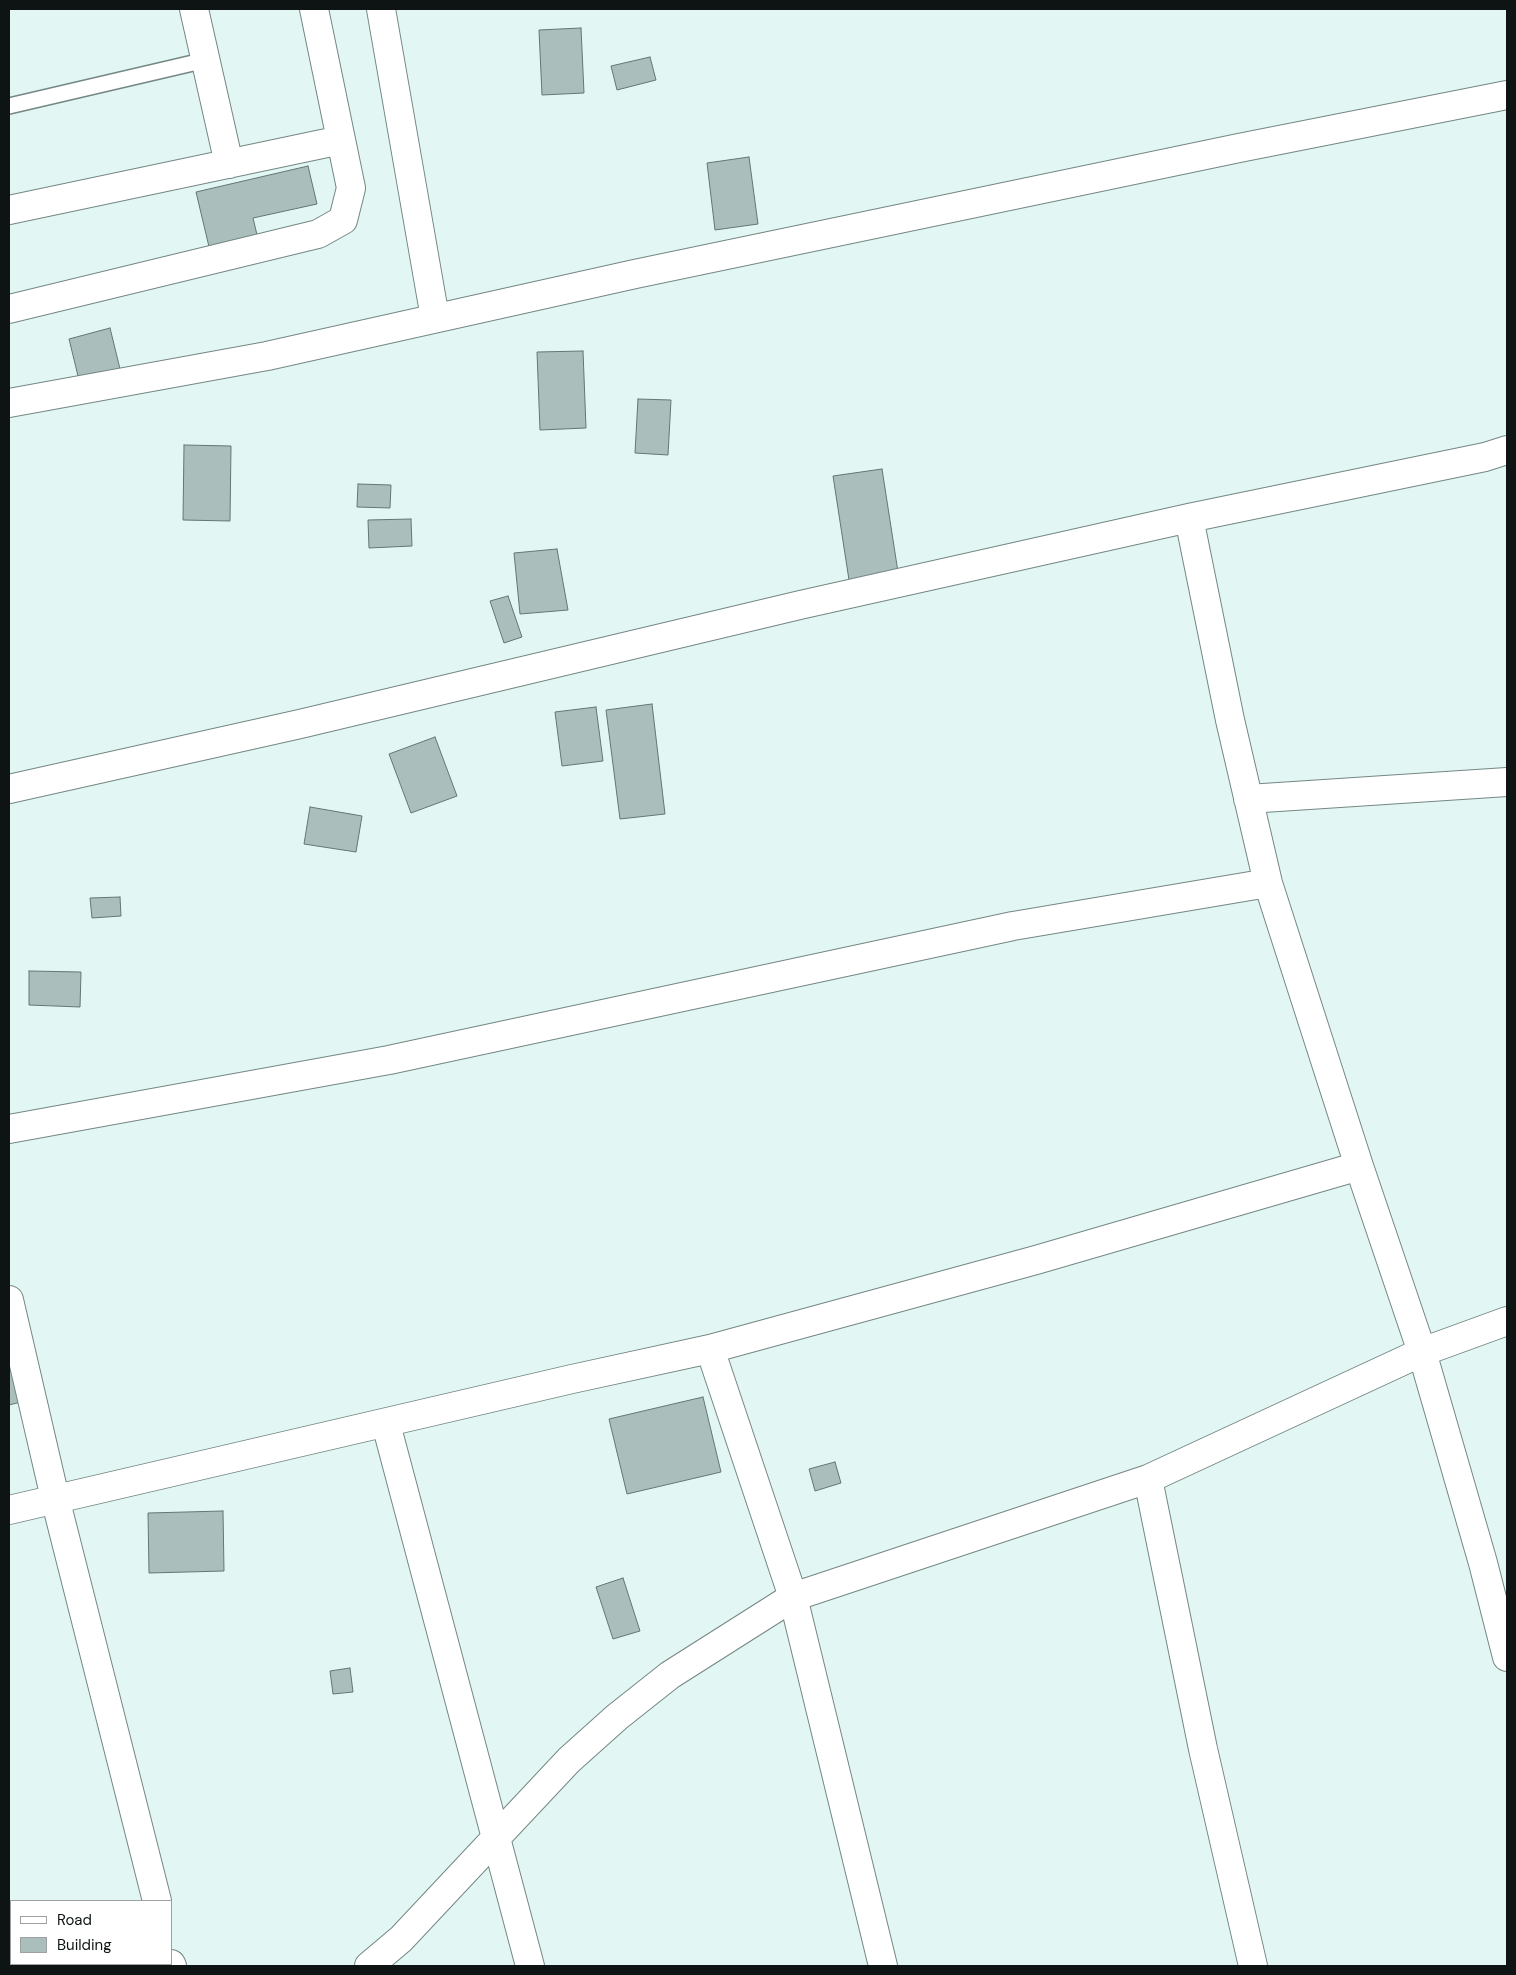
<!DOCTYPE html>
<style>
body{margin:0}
#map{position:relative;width:1516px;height:1975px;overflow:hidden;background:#e2f7f3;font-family:"DM Sans",sans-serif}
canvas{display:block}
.frame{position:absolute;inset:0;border:10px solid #0d1413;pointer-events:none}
.legend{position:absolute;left:10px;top:1900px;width:162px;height:65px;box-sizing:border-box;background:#fff;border:1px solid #9ea1a1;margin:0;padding:6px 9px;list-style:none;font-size:15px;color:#0d1413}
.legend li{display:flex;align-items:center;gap:10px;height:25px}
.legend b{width:25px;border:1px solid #9ea1a1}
</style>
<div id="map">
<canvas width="1516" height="1975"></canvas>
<div class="frame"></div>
<ul class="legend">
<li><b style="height:6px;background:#fff"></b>Road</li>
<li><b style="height:14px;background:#aabebb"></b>Building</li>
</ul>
</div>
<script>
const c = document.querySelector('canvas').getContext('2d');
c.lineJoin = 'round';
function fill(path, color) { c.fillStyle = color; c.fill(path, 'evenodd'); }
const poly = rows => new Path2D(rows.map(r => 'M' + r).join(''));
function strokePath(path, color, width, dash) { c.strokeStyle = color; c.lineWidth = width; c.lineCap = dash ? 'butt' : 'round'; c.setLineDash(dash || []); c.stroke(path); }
const building = poly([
 [581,28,584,93,542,95,539,30,581,28],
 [650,57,656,80,617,90,611,66,650,57],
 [749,157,758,224,715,230,707,163,749,157],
 [308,166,317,204,253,218,258,239,210,251,196,192,308,166],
 [110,328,120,369,79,380,69,339,110,328],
 [583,351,586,428,540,430,537,352,583,351],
 [638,399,671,400,668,455,635,453,638,399],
 [184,445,231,446,230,521,183,520,184,445],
 [882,469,898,572,849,580,833,476,882,469],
 [358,484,391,485,390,508,357,507,358,484],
 [411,519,412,546,369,548,368,520,411,519],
 [557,549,568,610,520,614,514,553,557,549],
 [508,596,522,637,504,643,490,601,508,596],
 [652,704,665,814,620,819,606,710,652,704],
 [596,707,603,761,562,766,555,712,596,707],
 [435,737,457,796,411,813,389,754,435,737],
 [310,807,362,816,356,852,304,844,310,807],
 [120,897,121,916,92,918,90,898,120,897],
 [29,971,81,972,80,1007,29,1005,29,971],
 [9,1343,25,1401,9,1405,9,1343],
 [703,1397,721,1472,627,1494,609,1419,703,1397],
 [835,1462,841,1483,815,1491,809,1469,835,1462],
 [223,1511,224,1571,149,1573,148,1513,223,1511],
 [623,1578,640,1631,613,1639,596,1587,623,1578],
 [350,1668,353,1692,333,1694,330,1671,350,1668]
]);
fill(building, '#aabebb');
strokePath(building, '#647673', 1);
const service = poly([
 [9,106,206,60]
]);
const minor = poly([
 [194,9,229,164],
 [381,9,435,318],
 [9,210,341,140],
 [9,309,318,234,343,220,351,188,314,9],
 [9,403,267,356,635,274,1239,148,1507,95],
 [1189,518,1230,720,1268,883,1359,1166,1422,1352,1483,1563,1507,1657],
 [9,789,300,724,800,605,1189,518,1485,457,1507,450],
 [1248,799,1507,782],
 [9,1129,389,1060,1013,926,1268,883],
 [9,1300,55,1498,157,1901],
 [710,1349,793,1597,883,1966],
 [386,1424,530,1966],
 [1148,1479,1203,1749,1253,1966],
 [9,1510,572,1379,710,1349,1036,1260,1359,1166],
 [171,1964,172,1966],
 [369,1966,401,1939,569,1760,617,1717,670,1675,793,1597,1148,1479,1422,1352,1507,1321]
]);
strokePath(service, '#748784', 18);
strokePath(minor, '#748784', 30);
strokePath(service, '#fff', 15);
strokePath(minor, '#fff', 28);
</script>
